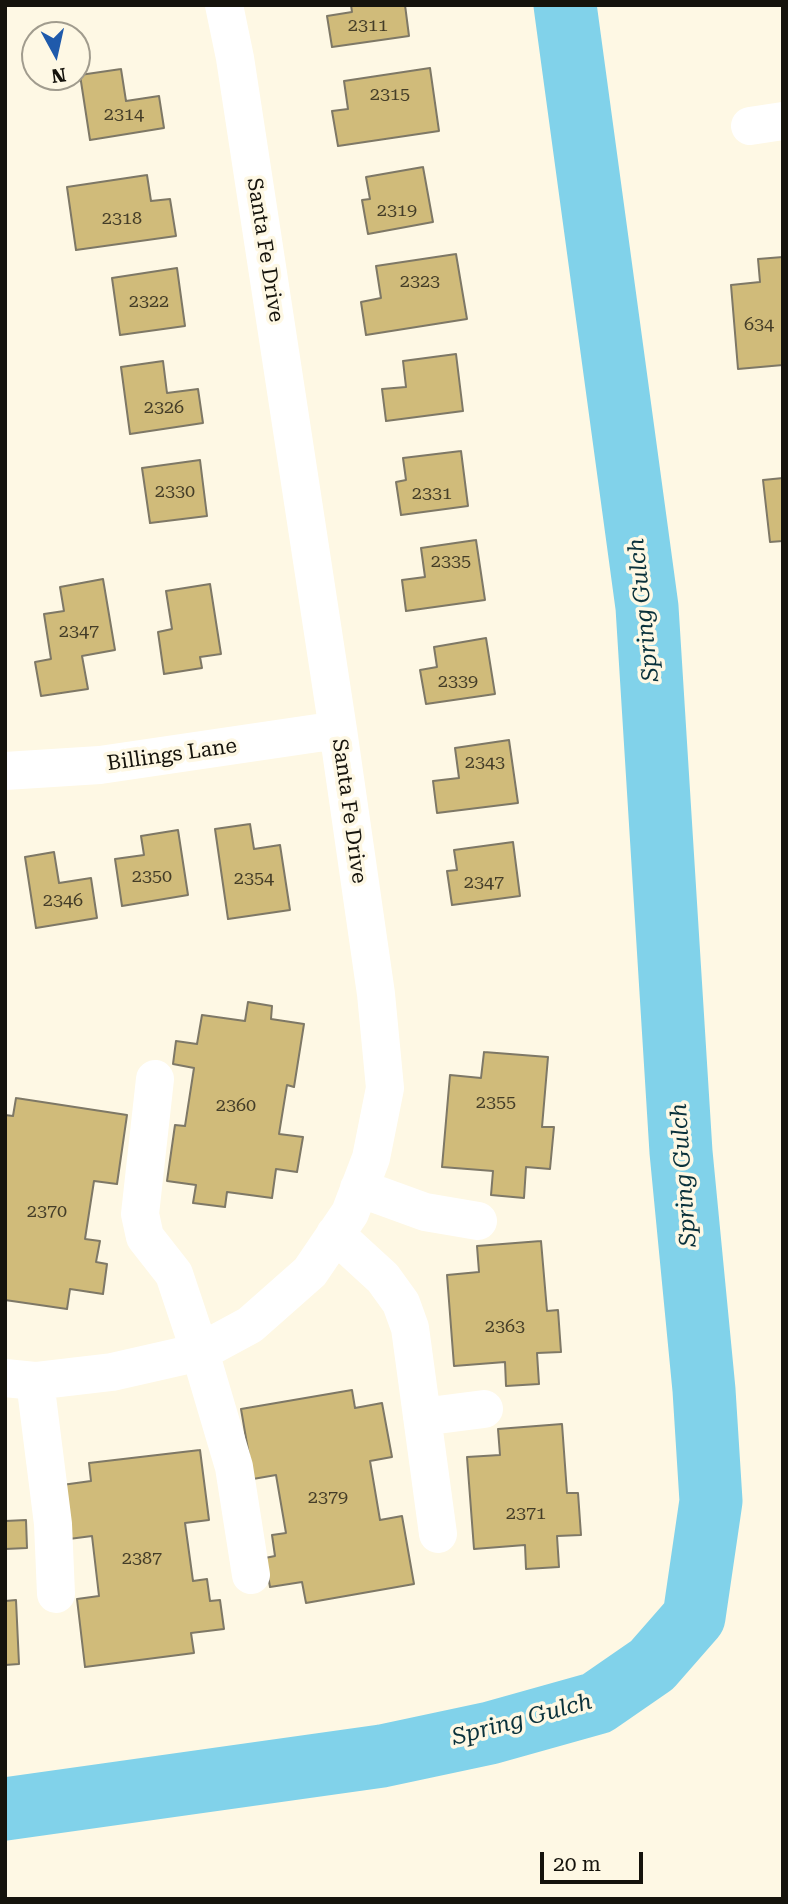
<!DOCTYPE html>
<style>
body{margin:0}
#map{position:relative;width:788px;height:1904px;overflow:hidden;background:#fef8e4;font-family:"Roboto Serif",serif}
canvas{display:block}
.frame{position:absolute;inset:0;border:7px solid #15130c;pointer-events:none}
.north{position:absolute;left:21px;top:21px;width:70px;height:70px;box-sizing:border-box;background:#fef8e4;border:2px solid #a19c8e;border-radius:50%;rotate:172deg;font-size:19px;font-weight:700;line-height:28px;text-align:center;color:#15130c}
.north::after{content:'';display:block;margin:auto;width:24px;height:32px;background:#1f5aab;clip-path:polygon(50% 0,100% 100%,50% 72%,0 100%)}
.scale{position:absolute;left:540px;top:1852px;width:103px;height:32px;box-sizing:border-box;border:4px solid #15130c;border-top:0;padding-left:9px;font-size:21px;line-height:24px;white-space:nowrap;color:#15130c;-webkit-text-stroke:5px #fef8e4;paint-order:stroke}
</style>
<div id="map">
<canvas width="788" height="1904"></canvas>
<div class="frame"></div>
<div class="north">N</div>
<div class="scale">20 m</div>
</div>
<script>
const c = document.querySelector('canvas').getContext('2d');
c.lineJoin = 'round';
const poly = rows => new Path2D(rows.map(r => 'M' + r).join(''));
function strokePath(path, color, width, dash) { c.strokeStyle = color; c.lineWidth = width; c.lineCap = dash ? 'butt' : 'round'; c.setLineDash(dash || []); c.stroke(path); }
function fill(path, color) { c.fillStyle = color; c.fill(path, 'evenodd'); }
function drawText(font, color, halo, rows, align = 'center') {
  c.font = font + ' "Roboto Serif",serif'; c.lineWidth = 7; c.setLineDash([]); c.textBaseline = 'middle'; c.strokeStyle = halo; c.fillStyle = color; for (const [text, x, y, turn = 0] of rows) {
    c.save(); c.translate(x, y); c.rotate((+turn || 0) * Math.PI / 180); c.textAlign = isNaN(turn) ? turn : align; if (halo) c.strokeText(text, 0, 0); c.fillText(text, 0, 0); c.restore();
  }
}
strokePath(poly([
 [5,1809,382,1756,490,1733,597,1703,652,1665,694,1617,711,1501,704,1390,681,1152,647,607,565,5]
]), '#81d2ea', 63);
const building = poly([
 [351,5,405,5,409,36,332,47,327,16,352,12,351,5],
 [430,68,439,131,338,146,332,111,348,109,344,81,430,68],
 [121,69,126,101,159,96,164,128,90,140,80,75,121,69],
 [423,167,433,222,368,234,362,200,370,199,366,177,423,167],
 [147,175,151,201,170,199,176,236,76,250,67,187,147,175],
 [456,254,467,319,366,335,361,302,381,298,376,266,456,254],
 [783,257,783,365,738,369,731,285,760,282,758,259,783,257],
 [177,268,185,326,120,335,112,278,177,268],
 [456,354,463,411,386,421,382,389,406,387,403,361,456,354],
 [163,361,167,393,198,389,203,423,130,434,121,367,163,361],
 [461,451,468,506,401,515,396,482,406,480,403,458,461,451],
 [200,460,207,516,150,523,142,468,200,460],
 [783,478,783,541,770,542,763,480,783,478],
 [476,540,485,600,406,611,402,580,425,577,421,548,476,540],
 [103,579,115,650,82,656,88,689,41,696,35,662,51,659,44,614,64,611,60,587,103,579],
 [210,584,221,654,200,657,202,668,164,674,158,632,172,629,166,591,210,584],
 [486,638,495,694,426,704,420,670,437,667,434,647,486,638],
 [509,740,518,803,437,813,433,781,459,778,455,748,509,740],
 [250,824,254,849,280,845,290,910,228,919,215,829,250,824],
 [178,830,188,895,122,906,115,859,144,855,141,836,178,830],
 [513,842,520,896,452,905,447,871,457,870,454,850,513,842],
 [54,852,59,883,91,878,97,918,36,928,25,857,54,852],
 [248,1002,272,1006,271,1019,304,1024,294,1087,287,1085,279,1134,303,1137,297,1172,276,1169,272,1198,227,1192,225,1207,193,1203,196,1185,167,1181,175,1125,185,1126,194,1068,173,1064,176,1041,197,1044,202,1015,245,1021,248,1002],
 [484,1052,548,1057,542,1127,554,1127,550,1169,526,1167,524,1198,491,1195,493,1171,442,1167,450,1075,481,1078,484,1052],
 [16,1098,127,1115,117,1184,94,1181,85,1239,100,1241,96,1262,107,1264,103,1294,70,1289,67,1309,5,1300,5,1115,13,1116,16,1098],
 [541,1241,547,1311,558,1310,561,1352,537,1353,539,1384,506,1386,505,1362,454,1366,447,1275,479,1272,477,1246,541,1241],
 [352,1390,355,1408,382,1403,392,1457,370,1461,380,1520,402,1516,414,1584,306,1603,302,1582,270,1587,265,1558,275,1556,272,1535,286,1533,276,1475,253,1479,241,1409,352,1390],
 [562,1424,567,1493,578,1493,581,1535,557,1536,559,1567,526,1569,525,1545,474,1549,467,1457,500,1455,498,1429,562,1424],
 [200,1450,209,1520,185,1523,193,1581,207,1579,210,1601,220,1600,224,1629,191,1633,194,1653,85,1667,77,1599,99,1596,92,1536,69,1539,62,1485,91,1481,89,1463,200,1450],
 [26,1520,27,1548,5,1549,5,1521,26,1520],
 [16,1600,19,1664,5,1665,5,1601,16,1600]
]);
fill(building, '#d0bb7a');
strokePath(building, '#7e7866', 2);
strokePath(poly([
 [750,126,783,121],
 [5,771,100,765,338,730],
 [155,1079,140,1214,145,1237,174,1274,200,1352,234,1467,251,1575],
 [359,1188,425,1212,478,1221],
 [335,1234,383,1278,401,1303,410,1328,438,1534],
 [5,1378,35,1381,112,1372,200,1352,250,1325,310,1272,350,1213,371,1158,385,1088,376,994,338,730,235,58,224,5],
 [35,1381,53,1524,56,1594],
 [422,1417,484,1409]
]), '#fff', 38);
drawText('18px', '#443d28', null, [
 ["2311",368,26],
 ["2315",390,95],
 ["2314",124,115],
 ["2319",397,211],
 ["2318",122,219],
 ["2323",420,282],
 ["2322",149,302],
 ["634",759,325],
 ["2326",164,408],
 ["2330",175,492],
 ["2331",432,494],
 ["2335",451,562],
 ["2347",79,632],
 ["2339",458,682],
 ["2343",485,763],
 ["2350",152,877],
 ["2354",254,879],
 ["2347",484,883],
 ["2346",63,901],
 ["2355",496,1103],
 ["2360",236,1106],
 ["2370",47,1212],
 ["2363",505,1327],
 ["2379",328,1498],
 ["2371",526,1514],
 ["2387",142,1559]
]);
drawText('21px', '#15130c', '#fef8e4', [
 ["Santa Fe Drive",265,250,81],
 ["Billings Lane",172,755,-8],
 ["Santa Fe Drive",349,811,82]
]);
drawText('italic 23px', '#09313b', '#fef8e4', [
 ["Spring Gulch",644,610,-96],
 ["Spring Gulch",684,1175,-94],
 ["Spring Gulch",522,1720,-15]
]);
</script>
